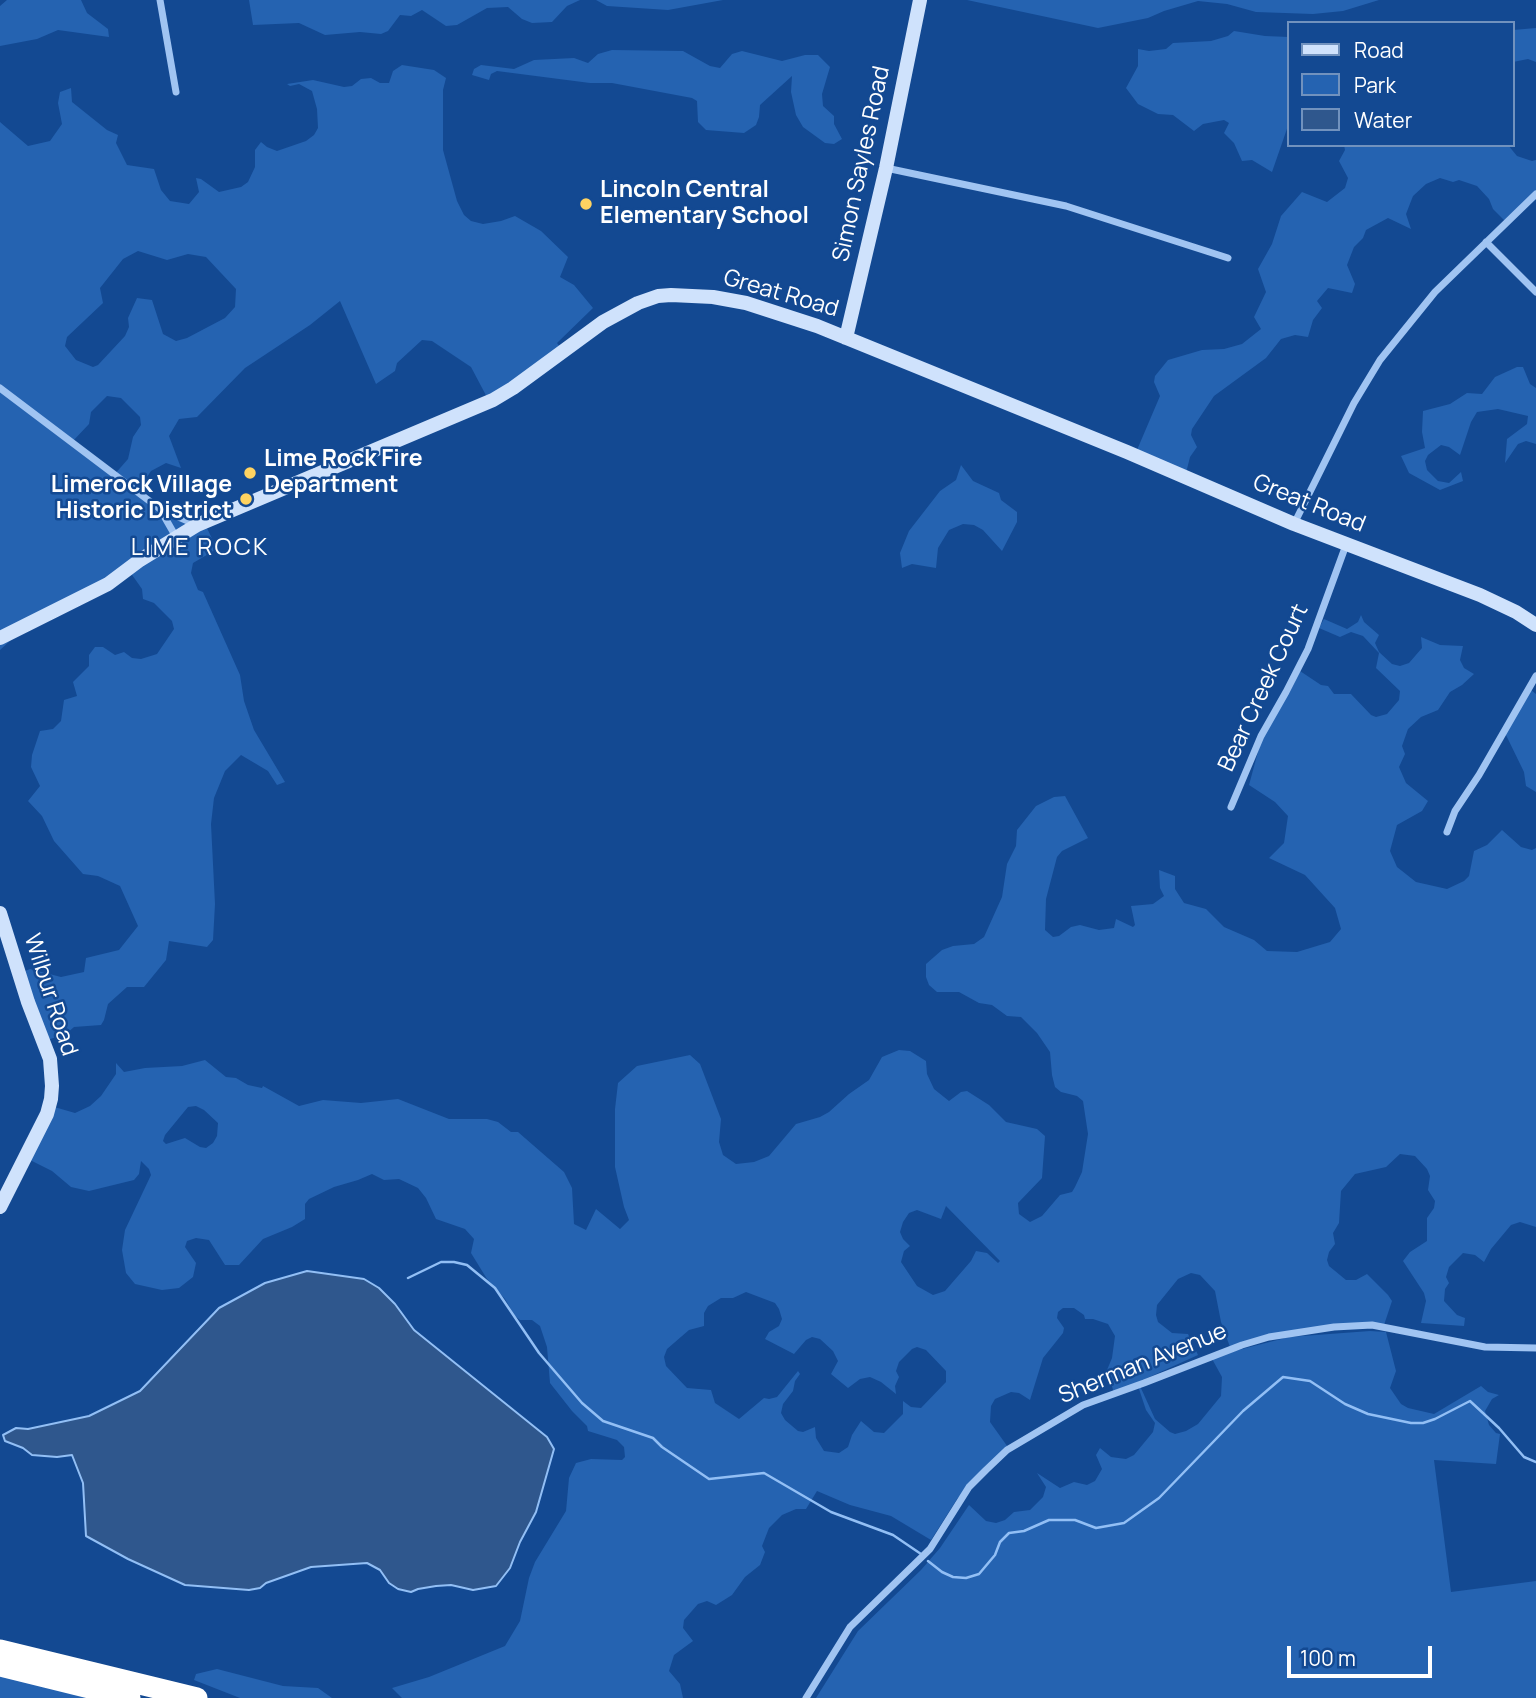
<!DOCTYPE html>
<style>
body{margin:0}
#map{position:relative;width:1536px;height:1698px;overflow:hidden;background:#134992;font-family:Manrope,sans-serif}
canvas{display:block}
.legend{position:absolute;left:1287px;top:21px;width:228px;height:126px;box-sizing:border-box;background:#134992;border:2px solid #7192be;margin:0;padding:9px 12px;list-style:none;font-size:21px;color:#fff}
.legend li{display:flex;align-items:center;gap:14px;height:35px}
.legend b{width:35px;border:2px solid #7192be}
.scale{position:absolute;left:1287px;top:1646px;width:145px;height:32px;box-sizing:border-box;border:4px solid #fff;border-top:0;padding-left:9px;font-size:21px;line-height:24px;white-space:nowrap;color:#fff;-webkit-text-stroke:5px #134992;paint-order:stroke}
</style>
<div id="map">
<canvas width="1536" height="1698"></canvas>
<ul class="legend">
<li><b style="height:9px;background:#cfe2fc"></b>Road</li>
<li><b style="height:19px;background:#2563b1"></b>Park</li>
<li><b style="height:19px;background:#2f578d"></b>Water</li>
</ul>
<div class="scale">100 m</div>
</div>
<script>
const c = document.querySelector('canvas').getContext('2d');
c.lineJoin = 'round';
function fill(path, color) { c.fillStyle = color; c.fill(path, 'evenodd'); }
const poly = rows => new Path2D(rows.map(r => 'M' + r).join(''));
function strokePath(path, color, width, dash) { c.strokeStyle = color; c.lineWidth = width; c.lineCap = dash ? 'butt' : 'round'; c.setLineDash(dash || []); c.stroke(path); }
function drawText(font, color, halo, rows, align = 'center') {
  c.font = font + ' Manrope,sans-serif'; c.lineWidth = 5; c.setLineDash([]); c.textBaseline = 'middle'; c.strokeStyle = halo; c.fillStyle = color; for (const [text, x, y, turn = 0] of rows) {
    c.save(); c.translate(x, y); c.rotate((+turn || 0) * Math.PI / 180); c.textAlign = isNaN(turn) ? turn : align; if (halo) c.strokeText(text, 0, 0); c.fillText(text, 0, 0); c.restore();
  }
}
fill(poly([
 [7,0,81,0,87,13,108,29,109,37,58,30,37,39,0,46,0,6],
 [249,0,580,0,567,6,552,22,532,23,522,19,508,7,487,8,457,25,446,26,422,10,411,16,400,15,388,31,381,34,360,32,325,35,299,23,253,25],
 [596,0,723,0,668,10,607,6],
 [967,0,1379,0,1343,11,1313,14,1256,12,1227,4,1198,1,1164,11,1148,18,1098,28],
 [1536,28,1536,62,1528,59,1513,62,1513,30],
 [1234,31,1265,36,1289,37,1289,123,1272,172,1252,160,1242,161,1234,143,1224,133,1229,123,1224,120,1203,124,1194,131,1173,115,1158,114,1138,104,1126,88,1138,66,1138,49,1149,51,1166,49,1173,43,1211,41,1228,36],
 [612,50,683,51,710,66,720,68,732,54,742,51,782,61,805,55,818,55,830,67,822,94,823,106,834,116,834,124,842,139,834,144,825,143,803,127,796,115,791,92,792,76,760,105,759,117,756,125,744,133,706,130,698,122,697,101,692,98,612,83,590,83,497,71,491,74,489,80,472,75,474,69,481,65,514,69,534,60,574,58,588,63,598,54],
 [402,65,434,70,446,78,443,90,443,150,457,201,464,215,471,221,483,224,501,221,515,216,541,231,568,257,560,277,574,285,593,308,557,343,564,352,489,401,471,367,432,341,422,340,397,363,395,371,376,384,340,301,310,325,245,368,197,417,179,419,169,436,181,468,166,463,151,471,137,492,149,504,206,526,217,549,193,563,191,573,198,590,203,592,240,675,244,701,254,730,285,782,277,785,268,771,241,755,225,771,214,798,211,824,215,904,213,940,207,947,169,941,166,960,144,987,127,987,108,1004,104,1020,101,1025,74,1027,66,1034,47,1040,20,973,30,969,61,977,84,972,86,958,119,950,138,926,120,886,98,876,83,874,54,841,42,816,28,801,40,786,31,767,32,755,40,731,53,729,61,721,64,700,77,696,73,682,89,666,89,655,95,647,103,647,115,655,124,652,132,658,141,659,157,654,174,629,172,621,154,603,143,599,142,589,130,572,11,640,0,650,0,122,28,146,50,141,62,124,58,103,60,92,71,88,72,102,107,130,118,135,116,143,127,165,154,169,161,190,170,201,189,204,199,192,196,178,201,179,219,192,241,187,248,182,255,167,255,150,261,142,267,147,277,151,306,141,314,135,318,128,317,109,312,91,299,84,290,86,287,84,313,80,344,87,352,86,361,79,371,78,380,83,389,83,393,71],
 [138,251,167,260,188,254,206,257,236,289,235,307,225,318,187,338,176,341,163,334,152,300,137,298,128,318,129,327,125,336,98,365,93,367,76,360,65,346,67,337,103,303,100,288,123,259],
 [107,396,121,398,140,417,141,425,133,437,128,459,114,475,72,442,89,424,91,412],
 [1344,145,1508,145,1517,156,1532,161,1536,160,1536,199,1508,224,1493,209,1489,199,1477,186,1459,180,1453,182,1440,178,1426,184,1413,196,1406,214,1411,229,1388,218,1366,230,1363,238,1354,247,1347,265,1355,284,1352,293,1328,288,1317,301,1322,308,1313,320,1308,337,1295,335,1281,339,1266,358,1214,396,1192,429,1191,435,1197,447,1190,457,1185,477,1134,457,1160,396,1154,382,1155,376,1168,360,1202,350,1224,349,1242,344,1261,329,1254,317,1266,292,1258,269,1272,244,1281,216,1302,192,1327,202,1345,188,1348,178,1339,161,1345,150],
 [1517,367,1523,367,1530,384,1536,388,1536,444,1526,441,1518,444,1505,463,1507,439,1527,424,1528,416,1498,409,1477,412,1471,422,1460,455,1449,447,1441,445,1428,455,1425,461,1427,470,1438,481,1449,483,1461,472,1463,481,1440,490,1409,473,1401,456,1425,448,1422,432,1423,411,1450,404,1467,393,1482,394,1495,377],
 [961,465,973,481,999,493,1001,500,1017,512,1017,522,1002,551,983,530,974,525,963,524,949,530,938,548,936,568,912,564,902,568,900,553,909,531,940,491,956,480],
 [1361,615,1364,622,1379,635,1375,643,1379,652,1392,664,1400,666,1409,663,1422,648,1421,637,1440,645,1463,646,1460,660,1464,668,1474,674,1462,685,1450,692,1438,710,1421,717,1408,729,1402,746,1405,754,1399,767,1406,783,1428,801,1422,811,1397,825,1390,851,1397,867,1416,882,1447,889,1464,881,1469,876,1474,851,1487,845,1502,830,1521,847,1532,850,1536,848,1536,1227,1520,1222,1511,1225,1491,1249,1484,1262,1475,1255,1463,1253,1449,1267,1446,1277,1449,1283,1445,1289,1444,1301,1457,1315,1465,1318,1464,1326,1421,1323,1426,1301,1424,1293,1403,1261,1410,1252,1427,1241,1427,1218,1434,1208,1435,1201,1428,1190,1430,1176,1427,1169,1415,1156,1400,1154,1386,1167,1355,1174,1341,1191,1339,1223,1333,1233,1335,1244,1329,1252,1327,1260,1329,1266,1346,1280,1356,1280,1367,1274,1388,1295,1392,1301,1384,1325,1353,1324,1230,1347,1221,1322,1215,1291,1200,1275,1191,1273,1178,1279,1157,1305,1156,1315,1158,1322,1172,1333,1188,1334,1198,1355,1114,1393,1107,1370,1112,1358,1115,1336,1108,1324,1093,1319,1085,1319,1084,1315,1074,1308,1063,1308,1058,1312,1057,1318,1064,1328,1063,1333,1043,1358,1030,1400,1019,1393,1011,1392,995,1399,991,1406,990,1422,1010,1450,986,1468,957,1499,931,1540,891,1516,850,1505,817,1491,806,1509,796,1509,782,1515,769,1528,762,1546,765,1552,760,1565,745,1577,732,1595,716,1605,707,1601,698,1604,684,1620,683,1628,693,1641,674,1655,669,1671,680,1684,683,1698,402,1698,392,1688,429,1677,505,1646,520,1621,529,1578,535,1562,566,1511,569,1478,576,1463,591,1459,622,1460,625,1457,624,1447,617,1440,588,1431,587,1426,572,1411,550,1383,547,1347,540,1326,532,1320,520,1320,515,1316,505,1299,487,1279,471,1253,474,1239,465,1229,436,1219,426,1198,418,1188,399,1179,384,1180,372,1174,358,1180,334,1187,309,1199,305,1204,305,1219,292,1227,263,1239,239,1265,225,1265,209,1240,196,1238,187,1241,185,1247,196,1263,193,1277,179,1288,162,1290,135,1284,126,1273,122,1250,125,1230,151,1175,149,1169,141,1161,139,1174,134,1180,89,1191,71,1187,52,1171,28,1159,51,1106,75,1113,90,1106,101,1096,116,1074,116,1063,124,1072,145,1068,182,1066,205,1060,226,1077,236,1078,248,1085,262,1088,263,1086,299,1106,323,1100,361,1103,398,1099,449,1119,487,1119,498,1122,511,1132,518,1132,564,1172,572,1188,574,1224,586,1230,596,1209,620,1229,629,1220,624,1207,615,1167,615,1109,618,1083,637,1066,690,1055,700,1064,721,1119,719,1142,723,1155,736,1164,754,1162,769,1156,796,1124,820,1117,829,1112,849,1094,869,1080,882,1057,899,1050,910,1051,926,1061,927,1074,934,1089,949,1101,961,1092,967,1091,989,1105,1006,1122,1037,1129,1045,1136,1042,1178,1018,1203,1019,1214,1030,1222,1042,1216,1060,1195,1072,1192,1075,1187,1082,1172,1088,1134,1083,1101,1077,1096,1061,1092,1055,1087,1052,1075,1050,1052,1037,1033,1021,1017,1007,1016,992,1005,979,1003,959,992,937,992,929,985,926,977,926,964,942,950,953,946,974,944,984,937,1002,897,1007,864,1016,846,1017,830,1036,806,1054,797,1065,796,1088,838,1062,851,1057,857,1046,899,1045,930,1053,937,1059,936,1071,927,1080,925,1099,930,1114,928,1116,919,1133,927,1135,925,1131,906,1153,904,1164,896,1160,888,1159,870,1175,876,1175,889,1184,903,1206,909,1224,927,1254,940,1267,951,1297,952,1330,942,1341,929,1335,908,1305,875,1269,858,1284,843,1288,816,1275,802,1249,785,1262,737,1300,671,1321,685,1328,686,1334,694,1351,694,1371,715,1376,717,1387,714,1399,700,1400,691,1376,668,1379,653,1363,636,1351,632,1340,637,1319,628,1324,619,1347,629,1358,622],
 [196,1106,204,1110,218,1123,217,1136,213,1143,206,1148,200,1147,185,1138,166,1144,163,1141,165,1135,188,1107],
 [946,1206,1000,1261,998,1263,987,1253,976,1251,971,1261,945,1291,933,1295,917,1286,901,1262,904,1251,910,1246,903,1239,900,1232,903,1222,909,1213,917,1210,941,1219],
 [746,1292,775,1303,779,1309,782,1319,779,1326,769,1332,765,1339,794,1354,806,1340,812,1337,820,1339,833,1351,838,1361,831,1374,848,1388,860,1379,870,1377,881,1382,896,1394,895,1386,899,1377,896,1371,899,1362,912,1349,917,1347,926,1350,946,1371,946,1382,921,1408,911,1407,903,1401,903,1414,884,1433,874,1432,861,1421,852,1435,848,1447,839,1453,824,1451,816,1438,815,1427,803,1432,798,1431,785,1420,781,1413,783,1404,793,1391,795,1381,800,1374,798,1371,777,1397,769,1399,764,1398,739,1419,715,1403,711,1390,687,1388,666,1366,664,1357,667,1349,689,1330,704,1326,704,1313,708,1306,721,1298,733,1298],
 [1531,690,1536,694,1536,792,1526,786,1524,772,1505,733],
 [1370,1331,1386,1332,1396,1371,1390,1388,1401,1404,1408,1408,1434,1414,1481,1386,1488,1392,1499,1395,1492,1399,1485,1411,1489,1425,1496,1433,1500,1434,1496,1464,1434,1460,1451,1592,1536,1581,1536,1698,816,1698,858,1631,921,1570,940,1548,969,1505,986,1521,996,1523,1005,1520,1014,1512,1030,1510,1043,1497,1046,1487,1037,1473,1060,1488,1074,1482,1087,1485,1095,1481,1102,1469,1096,1455,1100,1448,1111,1457,1126,1459,1134,1455,1153,1432,1155,1423,1146,1410,1138,1386,1140,1386,1155,1419,1170,1432,1175,1434,1186,1431,1198,1424,1221,1396,1222,1377,1211,1357,1289,1337],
 [0,1666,131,1698,0,1698],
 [217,1669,283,1686,318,1688,332,1698,240,1698,194,1680,196,1674]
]), '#2563b1');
const water = poly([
 [307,1271,364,1279,379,1288,395,1304,414,1330,547,1437,554,1449,536,1512,520,1542,510,1568,496,1586,473,1590,451,1585,436,1586,418,1589,411,1592,398,1589,389,1583,380,1570,367,1563,311,1567,266,1583,260,1588,249,1590,185,1585,128,1559,86,1536,83,1483,72,1455,57,1457,32,1455,23,1448,5,1441,3,1435,16,1428,28,1429,89,1416,140,1391,219,1308,265,1283,307,1271]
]);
fill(water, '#2f578d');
strokePath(water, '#92bff5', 2);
strokePath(poly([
 [408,1278,441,1262,454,1262,467,1265,495,1288,539,1353,582,1403,603,1421,653,1438,662,1447,709,1479,764,1473,831,1512,893,1535,921,1554],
 [928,1561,942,1572,953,1577,966,1578,979,1574,995,1555,1000,1542,1009,1533,1024,1531,1049,1520,1075,1520,1096,1528,1124,1523,1159,1498,1243,1411,1283,1377,1310,1381,1345,1404,1368,1414,1411,1423,1423,1423,1435,1419,1470,1401,1499,1428,1524,1457,1536,1462]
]), '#92bff5', 2.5);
strokePath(poly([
 [160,0,176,92],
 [886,168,1066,206,1228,258],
 [1486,242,1536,292],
 [0,388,160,509],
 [1294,524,1354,403,1380,360,1435,292,1536,194],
 [176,537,160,509,197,525],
 [1231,807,1261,736,1286,692,1308,649,1346,545],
 [1447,832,1455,811,1479,775,1536,676],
 [806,1698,850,1627,930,1549,969,1487,986,1470,1007,1450,1083,1405,1144,1383,1242,1345,1269,1337,1334,1327,1372,1325,1485,1347,1536,1348]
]), '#a0c4f2', 7);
strokePath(poly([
 [846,338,886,168,920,0],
 [0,638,108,584,140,560,197,525,493,400,513,388,603,322,638,303,658,296,671,295,713,297,746,303,817,326,1127,452,1294,524,1480,595,1516,612,1536,625],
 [0,913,28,1002,50,1059,52,1086,51,1099,47,1114,0,1207]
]), '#cfe2fc', 14);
strokePath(poly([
 [0,1650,197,1698],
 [0,1666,130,1698]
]), '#fff', 21);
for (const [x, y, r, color] of [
 [586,204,7,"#ffd361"],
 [250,473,7,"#ffd361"],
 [246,499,7,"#ffd361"]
]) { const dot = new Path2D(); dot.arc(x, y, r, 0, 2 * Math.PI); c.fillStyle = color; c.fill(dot); strokePath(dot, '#134992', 2.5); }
drawText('23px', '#fff', '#134992', [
 ["Simon Sayles Road",862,164,-78],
 ["Great Road",781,294,16],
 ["Great Road",1309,504,22],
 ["Bear Creek Court",1264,688,-65],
 ["Wilbur Road",50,995,72],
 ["Sherman Avenue",1143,1364,-22]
]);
drawText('bold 23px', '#fff', '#134992', [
 ["Lincoln Central",600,191],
 ["Elementary School",600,217],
 ["Lime Rock Fire",264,460],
 ["Department",264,486],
 ["Limerock Village",232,486,"right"],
 ["Historic District",232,512,"right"]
], 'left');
c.letterSpacing = '2px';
drawText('24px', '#fff', '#134992', [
 ["LIME ROCK",200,548]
]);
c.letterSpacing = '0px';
</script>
